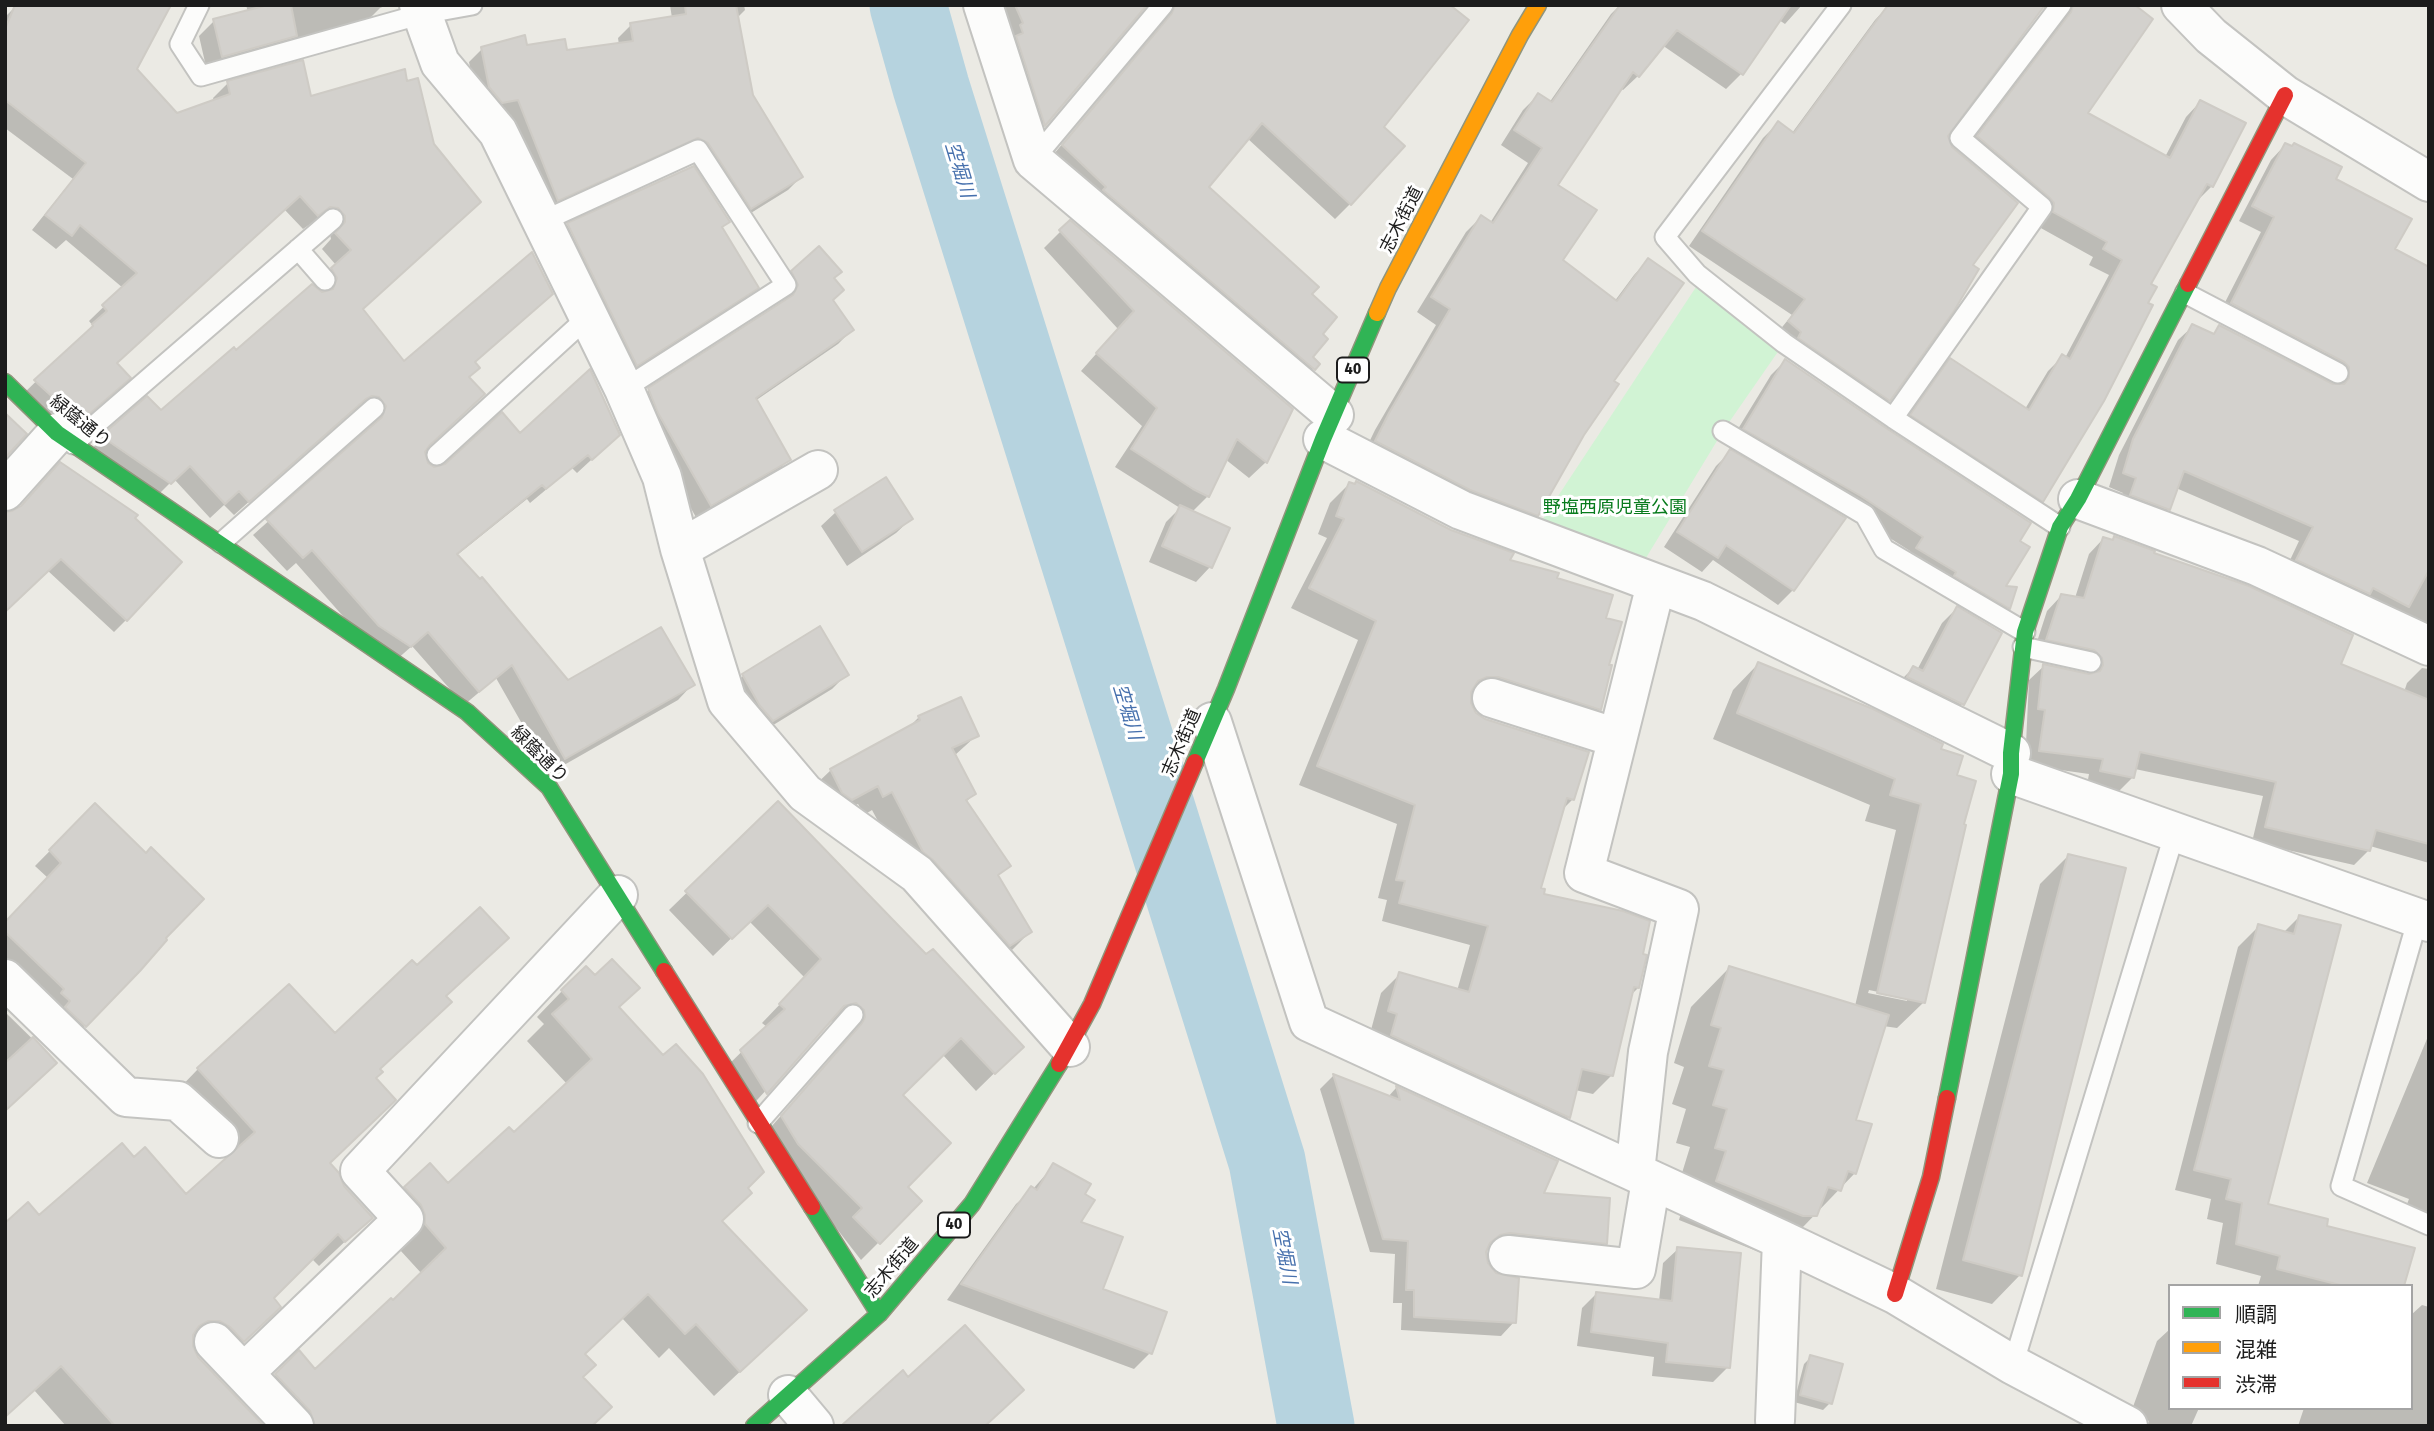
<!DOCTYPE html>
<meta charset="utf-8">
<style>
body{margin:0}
#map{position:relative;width:2434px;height:1431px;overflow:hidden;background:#ebeae4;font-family:"Fira Sans Condensed","Noto Sans JP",sans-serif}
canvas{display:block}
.frame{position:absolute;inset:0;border:7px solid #1c1c1c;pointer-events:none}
.legend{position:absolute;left:2168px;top:1284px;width:245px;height:126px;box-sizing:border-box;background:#fff;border:2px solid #a4a4a4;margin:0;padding:9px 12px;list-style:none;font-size:21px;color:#1c1c1c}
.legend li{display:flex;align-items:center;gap:14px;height:35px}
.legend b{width:35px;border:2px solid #a4a4a4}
</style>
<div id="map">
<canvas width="2434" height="1431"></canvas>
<div class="frame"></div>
<ul class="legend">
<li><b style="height:9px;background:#30b455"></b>順調</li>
<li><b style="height:9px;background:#ff9f0a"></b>混雑</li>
<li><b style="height:9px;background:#e5322d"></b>渋滞</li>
</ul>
</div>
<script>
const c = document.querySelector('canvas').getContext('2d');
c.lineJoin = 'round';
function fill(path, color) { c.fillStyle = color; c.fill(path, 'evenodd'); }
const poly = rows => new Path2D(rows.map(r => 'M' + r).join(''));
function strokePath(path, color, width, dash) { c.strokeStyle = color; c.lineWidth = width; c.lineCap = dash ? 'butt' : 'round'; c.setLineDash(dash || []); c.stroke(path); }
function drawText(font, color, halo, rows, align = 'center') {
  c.font = font + ' "Fira Sans Condensed","Noto Sans JP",sans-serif'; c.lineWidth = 6; c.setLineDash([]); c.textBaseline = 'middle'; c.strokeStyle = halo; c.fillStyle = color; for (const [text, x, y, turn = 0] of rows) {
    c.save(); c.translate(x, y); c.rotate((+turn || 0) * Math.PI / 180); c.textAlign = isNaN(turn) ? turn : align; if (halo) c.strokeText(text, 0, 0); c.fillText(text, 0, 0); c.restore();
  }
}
fill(poly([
 [1702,278,1784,343,1723,431,1635,576,1531,537]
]), '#d1f3d4');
fill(poly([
 [17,5,134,69,177,115,214,102,213,98,228,83,309,98,404,71,362,309,404,363,474,363,468,378,423,452,426,464,434,469,520,435,603,449,577,473,572,468,530,503,527,499,456,556,568,682,692,685,678,700,550,773,496,678,464,705,412,646,395,661,364,640,296,563,287,571,253,535,369,431,372,422,364,411,356,410,349,413,234,515,224,505,210,518,174,479,155,498,88,452,147,398,161,413,236,352,324,295,317,284,336,265,322,249,331,239,328,226,315,221,303,229,284,209,115,364,114,392,64,436,21,396,93,326,89,321,123,288,66,240,56,249,32,230,73,179,5,128,5,17],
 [246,5,387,5,380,8,365,23,207,71,199,36,214,21,248,12],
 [670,5,744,5,745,10,737,18,751,96,801,177,788,190,738,221,695,156,545,212,476,100,469,62,482,49,525,47,565,52,619,45,618,38,631,25,672,18],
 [993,5,1206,5,1382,127,1350,204,1335,219,1247,138,1206,187,1309,295,1320,334,1310,357,1318,364,1298,384,1048,161,1158,30,1161,23,1157,11,1148,7,1140,10,1030,139],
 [1620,5,1802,5,1785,24,1779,20,1741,74,1726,89,1662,45,1638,76,1623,90,1620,88,1556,185,1560,261,1614,302,1634,275,1648,260,1611,381,1537,515,1522,530,1362,457,1375,430,1436,325,1417,312,1466,232,1481,217,1490,223,1528,163,1501,145,1523,110,1538,95,1549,103,1611,14],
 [1889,5,2132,5,2085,113,2165,157,2186,117,2200,102,2212,186,2197,201,2148,285,2042,500,2027,515,1897,430,1936,375,1951,360,2025,409,2048,371,2063,356,2065,358,2109,275,2089,265,2093,257,2039,227,2035,212,1963,152,2056,29,2059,22,2054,10,2046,7,2040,10,1948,130,1947,142,1970,266,1889,400,1874,415,1774,337,1792,315,1689,246,1763,138,1778,123,1792,133,1875,20],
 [2285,145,2334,180,2393,250,2429,269,2429,645,2283,575,2299,541,2176,488,2168,509,2154,524,2116,510,2123,493,2109,487,2119,455,2178,340,2193,326,2212,335,2220,327,2335,386,2335,382,2329,376,2217,318,2261,232,2239,221,2271,160],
 [728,222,721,228,757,287,742,302,622,379,554,240,568,225],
 [1070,222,1266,462,1249,478,1225,459,1208,496,1192,512,1228,529,1210,567,1196,582,1149,562,1166,522,1180,508,1115,467,1142,426,1081,371,1118,329,1044,248],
 [793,272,833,279,831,301,852,330,838,344,755,401,789,460,774,474,697,519,645,427,634,404,649,390,783,303,785,300,778,286],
 [1785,361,2017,542,2003,587,2008,608,1994,622,1904,563,1910,551,1846,510,1730,442,1771,375],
 [1730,452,1793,590,1778,605,1713,560,1702,572,1664,547,1716,466],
 [1349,484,1508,561,1555,579,1604,619,1607,666,1600,709,1581,728,1478,695,1469,695,1469,704,1475,714,1573,799,1561,811,1539,889,1542,895,1638,988,1631,995,1612,1075,1593,1094,1575,1090,1569,1117,1550,1136,1373,1054,1380,1033,1371,1030,1381,993,1400,974,1457,991,1470,945,1382,921,1387,900,1378,898,1397,824,1299,785,1358,640,1291,608,1327,538,1318,534,1330,503],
 [836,512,911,519,896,533,847,566,821,526],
 [13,513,126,620,114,632,47,570],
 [2115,538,2338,665,2404,692,2407,683,2422,668,2429,669,2429,863,2370,846,2369,850,2354,865,2252,842,2263,796,2135,769,2133,777,2118,792,2087,785,2089,774,2025,765,2029,680,2044,666,2088,676,2088,673,2079,664,2033,654,2047,611,2061,596,2075,598,2089,554,2103,539,2111,541],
 [1957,608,2000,634,1962,704,1948,719,1898,683,1913,668,1917,670,1942,623],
 [820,629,847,674,832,689,757,735,728,690,743,676],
 [1758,664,1938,750,1955,777,1962,826,1923,1003,1897,1028,1883,1026,1854,1121,1855,1173,1777,1254,1764,1254,1679,1220,1688,1189,1678,1186,1690,1147,1676,1143,1686,1109,1672,1104,1684,1067,1674,1063,1691,1007,1729,968,1855,1006,1896,830,1865,821,1870,805,1713,739,1733,690],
 [1869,990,1907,998,1907,1001,1868,993],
 [919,717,976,736,954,756,974,794,965,803,1009,866,997,877,1030,932,1011,951,990,964,905,871,872,810,864,815,858,804,832,818,811,789,831,770,908,728],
 [778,804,926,957,1021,1047,976,1091,942,1054,900,1095,905,1187,920,1201,861,1260,764,1135,845,1043,848,1036,847,1029,837,1020,827,1023,748,1110,723,1070,767,1027,762,1023,805,978,749,921,713,956,669,910],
 [95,805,163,938,139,970,70,1041,5,978,5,924,48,878,35,866],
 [2068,856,2020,1275,1992,1304,1936,1289,2040,884],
 [2299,917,2266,1205,2325,1227,2403,1286,2258,1286,2261,1276,2216,1264,2223,1223,2207,1219,2211,1199,2175,1190,2238,947,2259,926,2283,933],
 [507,938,445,997,379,1070,328,1164,342,1187,371,1217,319,1266,311,1258,271,1298,254,1332,218,1366,204,1352,189,1343,197,1358,261,1426,66,1426,34,1390,5,1417,5,1225,39,1217,134,1160,186,1197,230,1158,173,1095,198,1069,335,1036,417,967],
 [562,991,617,1008,746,1188,721,1221,779,1335,714,1396,669,1348,659,1358,622,1318,583,1355,581,1377,591,1426,275,1426,250,1400,299,1353,315,1371,393,1303,422,1274,400,1250,401,1241,380,1214,406,1188,448,1186,513,1134,567,1084,527,1041,544,1024,537,1017],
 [5,1012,54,1060,5,1110],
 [2429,1034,2429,1230,2401,1219,2409,1199,2367,1183],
 [1333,1076,1388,1097,1396,1088,1556,1162,1542,1194,1605,1243,1591,1257,1496,1246,1486,1248,1486,1264,1514,1322,1501,1336,1401,1330,1402,1303,1393,1303,1395,1254,1370,1252,1320,1089],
 [1054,1165,1083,1195,1078,1223,1101,1290,1150,1353,1134,1369,947,1300,1016,1204,1033,1189],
 [1678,1249,1728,1367,1713,1382,1652,1376,1654,1357,1577,1346,1582,1308,1596,1294,1659,1301,1663,1263],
 [2422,1305,2429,1307,2429,1426,2298,1426,2304,1408,2411,1408,2411,1315],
 [2170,1329,2170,1408,2199,1408,2191,1426,2147,1426,2149,1421,2130,1415,2157,1341],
 [1811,1357,1830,1403,1823,1410,1794,1402,1804,1364]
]), '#0003');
strokePath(poly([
 [908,5,931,87,1267,1161,1316,1426]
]), '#b6d3df', 77);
const building = poly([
 [15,5,171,5,137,69,177,113,230,94,227,81,303,60,311,96,405,69,407,81,418,78,434,144,481,202,363,309,404,361,532,252,553,294,475,362,480,368,469,377,485,394,429,446,425,452,428,463,434,467,445,464,502,412,520,433,590,369,620,435,592,460,588,455,546,489,542,485,457,554,480,579,482,577,568,680,661,627,695,685,565,759,512,665,479,692,428,632,411,647,379,626,312,550,303,558,266,519,382,417,386,406,379,397,372,396,366,399,249,502,239,491,225,504,190,466,171,484,101,436,147,396,161,410,234,347,236,350,312,284,322,292,333,289,337,278,331,268,351,250,335,233,345,222,345,216,338,208,330,207,318,216,300,196,117,363,131,378,80,422,34,380,93,326,92,324,107,311,102,305,137,273,80,225,72,236,45,215,86,163,5,100,5,29,15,5],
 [268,5,291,5,297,36,222,57,213,19,268,5],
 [685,5,736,5,753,95,803,177,751,209,708,143,698,138,558,201,518,100,502,103,489,87,481,47,525,35,527,45,565,39,567,50,633,41,630,23,686,14,685,5],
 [1015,5,1147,5,1045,126,1016,36,1023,33,1020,25,1023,23,1015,5],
 [1175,5,1450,5,1469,20,1384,127,1405,146,1351,205,1262,123,1209,187,1319,287,1312,294,1337,317,1323,334,1328,339,1313,357,1320,364,1315,370,1103,190,1106,187,1062,145,1172,13,1175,5],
 [1620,5,1791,5,1743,75,1677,30,1639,77,1633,72,1558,185,1597,210,1563,260,1617,301,1648,258,1684,283,1614,381,1619,384,1584,435,1538,516,1470,490,1375,441,1389,413,1450,309,1431,297,1481,215,1493,223,1542,148,1514,130,1538,93,1552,102,1620,5],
 [1888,5,2045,5,1948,136,1952,147,2018,203,1973,265,1979,269,1954,311,1890,401,1798,338,1801,332,1788,321,1805,299,1702,231,1778,121,1794,133,1888,5],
 [2073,5,2135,5,2153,19,2088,113,2170,158,2200,100,2246,123,2213,187,2207,184,2151,284,2157,287,2148,303,2153,305,2104,401,2043,502,1910,415,1950,358,2029,410,2062,354,2070,359,2122,260,2103,249,2107,242,2053,212,2054,203,2050,198,1977,136,2071,12,2073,5],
 [2285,143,2292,146,2294,143,2342,167,2336,179,2412,219,2395,249,2429,267,2429,570,2409,607,2373,588,2370,594,2296,560,2313,527,2184,471,2170,510,2130,495,2136,478,2123,473,2133,439,2192,324,2214,334,2219,325,2333,384,2344,384,2349,378,2349,367,2344,362,2231,303,2274,217,2252,206,2285,143],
 [694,166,730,222,722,227,759,288,637,366,567,223,694,166],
 [1070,220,1293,409,1267,463,1237,439,1209,497,1193,489,1131,449,1157,408,1096,353,1134,311,1059,230,1070,220],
 [819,246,842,272,834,278,844,290,833,300,854,330,756,398,791,460,711,506,658,413,648,388,793,295,798,285,791,271,819,246],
 [1785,359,1886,428,2031,523,2020,541,2030,547,2006,586,2017,587,2010,609,1954,576,1956,572,1916,548,1923,537,1861,496,1743,429,1785,359],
 [5,413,27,434,5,458,5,413],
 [1730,449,1846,518,1794,591,1726,545,1718,558,1677,532,1730,449],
 [60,462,138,515,135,518,182,562,127,621,61,559,5,612,5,512,12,511,21,506,60,462],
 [886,477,913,519,862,552,834,510,886,477],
 [1356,481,1451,530,1514,553,1510,560,1559,573,1557,578,1613,595,1606,618,1622,622,1609,665,1612,665,1601,710,1498,677,1487,677,1478,681,1471,692,1471,703,1476,713,1485,719,1589,752,1574,800,1567,798,1541,888,1545,889,1544,894,1623,911,1650,921,1643,954,1647,955,1639,988,1634,987,1613,1076,1582,1069,1570,1118,1391,1035,1397,1014,1388,1011,1399,972,1469,992,1488,926,1399,903,1405,881,1396,880,1415,805,1317,766,1376,621,1309,588,1344,519,1336,516,1349,482,1355,484,1356,481],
 [1180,505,1230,528,1212,568,1162,546,1180,505],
 [2114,536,2155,551,2154,553,2249,586,2353,635,2341,664,2429,700,2429,844,2376,830,2370,851,2265,827,2276,782,2140,752,2134,778,2100,771,2103,759,2039,751,2045,710,2038,709,2043,664,2089,674,2100,671,2103,665,2102,658,2094,650,2046,640,2061,594,2084,598,2103,537,2113,540,2114,536],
 [1957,606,2002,633,1964,705,1907,677,1913,666,1923,671,1957,606],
 [820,626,849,675,773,721,760,706,742,674,820,626],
 [1758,662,1873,709,1943,744,1941,749,1963,756,1957,775,1976,781,1964,824,1966,825,1925,1003,1877,993,1921,804,1890,795,1895,779,1737,713,1758,662],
 [961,697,979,736,952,748,976,794,966,800,1011,866,998,875,1032,932,1010,946,933,860,923,852,892,792,883,797,878,786,852,800,842,793,830,769,920,720,918,716,961,697],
 [778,801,926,954,933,949,1024,1047,995,1074,961,1038,903,1095,951,1143,908,1187,922,1201,880,1244,853,1217,862,1208,798,1144,781,1116,862,1023,865,1017,864,1010,856,1003,844,1006,767,1094,740,1050,785,1009,779,1004,821,959,768,905,732,939,685,891,778,801],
 [95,803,146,853,151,847,204,899,166,938,167,940,140,971,86,1027,65,1007,70,1001,61,993,64,989,5,932,5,922,61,863,49,850,95,803],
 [2068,854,2126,868,2022,1276,1963,1260,2068,854],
 [480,907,509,938,446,996,452,1002,380,1069,383,1072,376,1078,396,1100,330,1163,339,1173,344,1186,373,1218,345,1242,338,1234,274,1298,281,1307,244,1342,230,1327,220,1321,208,1321,199,1326,193,1335,193,1346,198,1357,264,1426,115,1426,61,1366,5,1417,5,1223,28,1202,39,1215,122,1143,134,1157,145,1147,186,1194,255,1132,197,1068,289,984,335,1033,412,960,417,965,480,907],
 [2299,915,2341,925,2268,1204,2328,1219,2327,1226,2415,1248,2404,1286,2344,1286,2277,1269,2280,1256,2236,1244,2242,1203,2226,1199,2231,1179,2194,1170,2258,924,2294,934,2299,915],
 [612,959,640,988,619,1007,663,1055,676,1044,703,1074,764,1172,748,1188,752,1193,722,1221,807,1310,740,1372,696,1324,685,1334,648,1294,585,1354,596,1365,583,1377,612,1407,592,1426,315,1426,310,1411,275,1374,299,1350,315,1369,391,1298,393,1300,446,1248,425,1224,425,1215,421,1205,404,1187,430,1163,448,1183,509,1127,514,1132,592,1059,552,1014,569,999,561,990,586,966,595,975,612,959],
 [1729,966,1889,1015,1856,1120,1872,1124,1856,1174,1848,1171,1841,1191,1828,1187,1817,1216,1803,1216,1716,1181,1726,1151,1715,1148,1727,1109,1713,1105,1724,1070,1709,1066,1721,1028,1711,1025,1729,966],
 [33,1037,57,1063,5,1111,5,1063,33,1037],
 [1333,1074,1400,1100,1396,1086,1558,1161,1544,1193,1610,1198,1607,1244,1510,1233,1500,1235,1490,1243,1486,1252,1488,1263,1496,1273,1519,1278,1516,1323,1414,1317,1414,1290,1406,1290,1408,1241,1383,1239,1333,1074],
 [1053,1163,1091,1184,1085,1194,1095,1200,1081,1222,1123,1237,1103,1289,1167,1312,1152,1354,961,1284,1031,1186,1037,1190,1053,1163],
 [1677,1247,1741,1253,1730,1368,1666,1362,1668,1343,1591,1332,1596,1292,1672,1301,1677,1247],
 [965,1325,1024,1390,985,1426,841,1426,903,1370,908,1377,965,1325],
 [1810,1355,1843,1364,1832,1404,1800,1395,1810,1355]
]);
fill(building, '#d3d1cd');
strokePath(building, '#cecbc5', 2);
const lane = poly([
 [199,5,180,44,201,76,422,14,472,5],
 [1841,5,1665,237,1697,274,1784,343,1893,418,2060,527],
 [1033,160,1163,5],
 [543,221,698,150,786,285,624,389],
 [298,249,325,280],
 [2185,293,2338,373],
 [1893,418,2042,207,1960,138,2061,5],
 [1723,431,1865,515,1884,549,2025,632],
 [73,444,333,219],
 [437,455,589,316],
 [221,543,374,408],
 [2023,647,2091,662],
 [2418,918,2341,1186,2429,1225],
 [758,1123,853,1015],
 [2013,1365,2175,832]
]);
const street = poly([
 [419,5,440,63,498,132,624,389,662,477,680,549,727,701,805,793,917,874,1070,1047],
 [983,5,1033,160,1334,415],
 [2181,5,2211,36,2285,95,2429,182],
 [1323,439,1461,510,1703,601,2011,753],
 [5,491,57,433],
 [2078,499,2257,566,2429,646],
 [680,549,818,470],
 [1492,698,1617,738],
 [1212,722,1309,1022,1782,1240,1895,1294,2013,1365,2128,1426],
 [2011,774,2429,922],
 [5,979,126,1097,178,1101,219,1138],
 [1635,1172,1648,1052,1679,909,1584,873,1656,584],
 [1508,1255,1636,1269,1651,1181],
 [214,1342,294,1426],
 [245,1372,404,1219,360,1171,618,895],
 [788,1395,814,1426],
 [1775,1421,1782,1240]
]);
const fast = poly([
 [5,382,57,433,467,712,549,787,664,971],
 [1195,762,1226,689,1323,439,1377,313],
 [1947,1098,2011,774,2011,753,2025,632,2060,527,2078,499,2188,284],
 [812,1207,879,1314],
 [754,1426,879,1314,972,1204,1059,1064]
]);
const slow = poly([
 [1377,313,1388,288,1520,35,1538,5]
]);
const jam = poly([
 [2188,284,2285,95],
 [664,971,812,1207],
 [1059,1064,1092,1004,1195,762],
 [1895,1294,1931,1177,1947,1098]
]);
strokePath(lane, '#c3c3c0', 23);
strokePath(street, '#c3c3c0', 42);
strokePath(fast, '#91957c', 19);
strokePath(slow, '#91957c', 19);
strokePath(jam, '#91957c', 19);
strokePath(lane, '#fcfcfb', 19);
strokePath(street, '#fcfcfb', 38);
strokePath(fast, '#30b455', 16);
strokePath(slow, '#ff9f0a', 16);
strokePath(jam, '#e5322d', 16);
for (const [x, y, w] of [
 [1353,370,32],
 [954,1225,32]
]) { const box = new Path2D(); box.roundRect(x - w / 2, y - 12.5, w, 25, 5); c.fillStyle = '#fff'; c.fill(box); strokePath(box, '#1c1c1c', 2); }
drawText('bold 16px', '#1c1c1c', null, [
 ["40",1353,370],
 ["40",954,1225]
]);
drawText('18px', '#1c1c1c', '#fff', [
 ["志木街道",1402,220,-63],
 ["緑蔭通り",80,422,39],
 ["志木街道",1182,743,-67],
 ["緑蔭通り",539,755,45],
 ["志木街道",892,1268,-50]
]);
drawText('18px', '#087b1d', '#fff', [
 ["野塩西原児童公園",1615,508]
]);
drawText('italic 19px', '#4670ad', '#fff', [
 ["空堀川",959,170,73],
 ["空堀川",1127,712,73],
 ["空堀川",1284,1256,79]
]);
</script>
